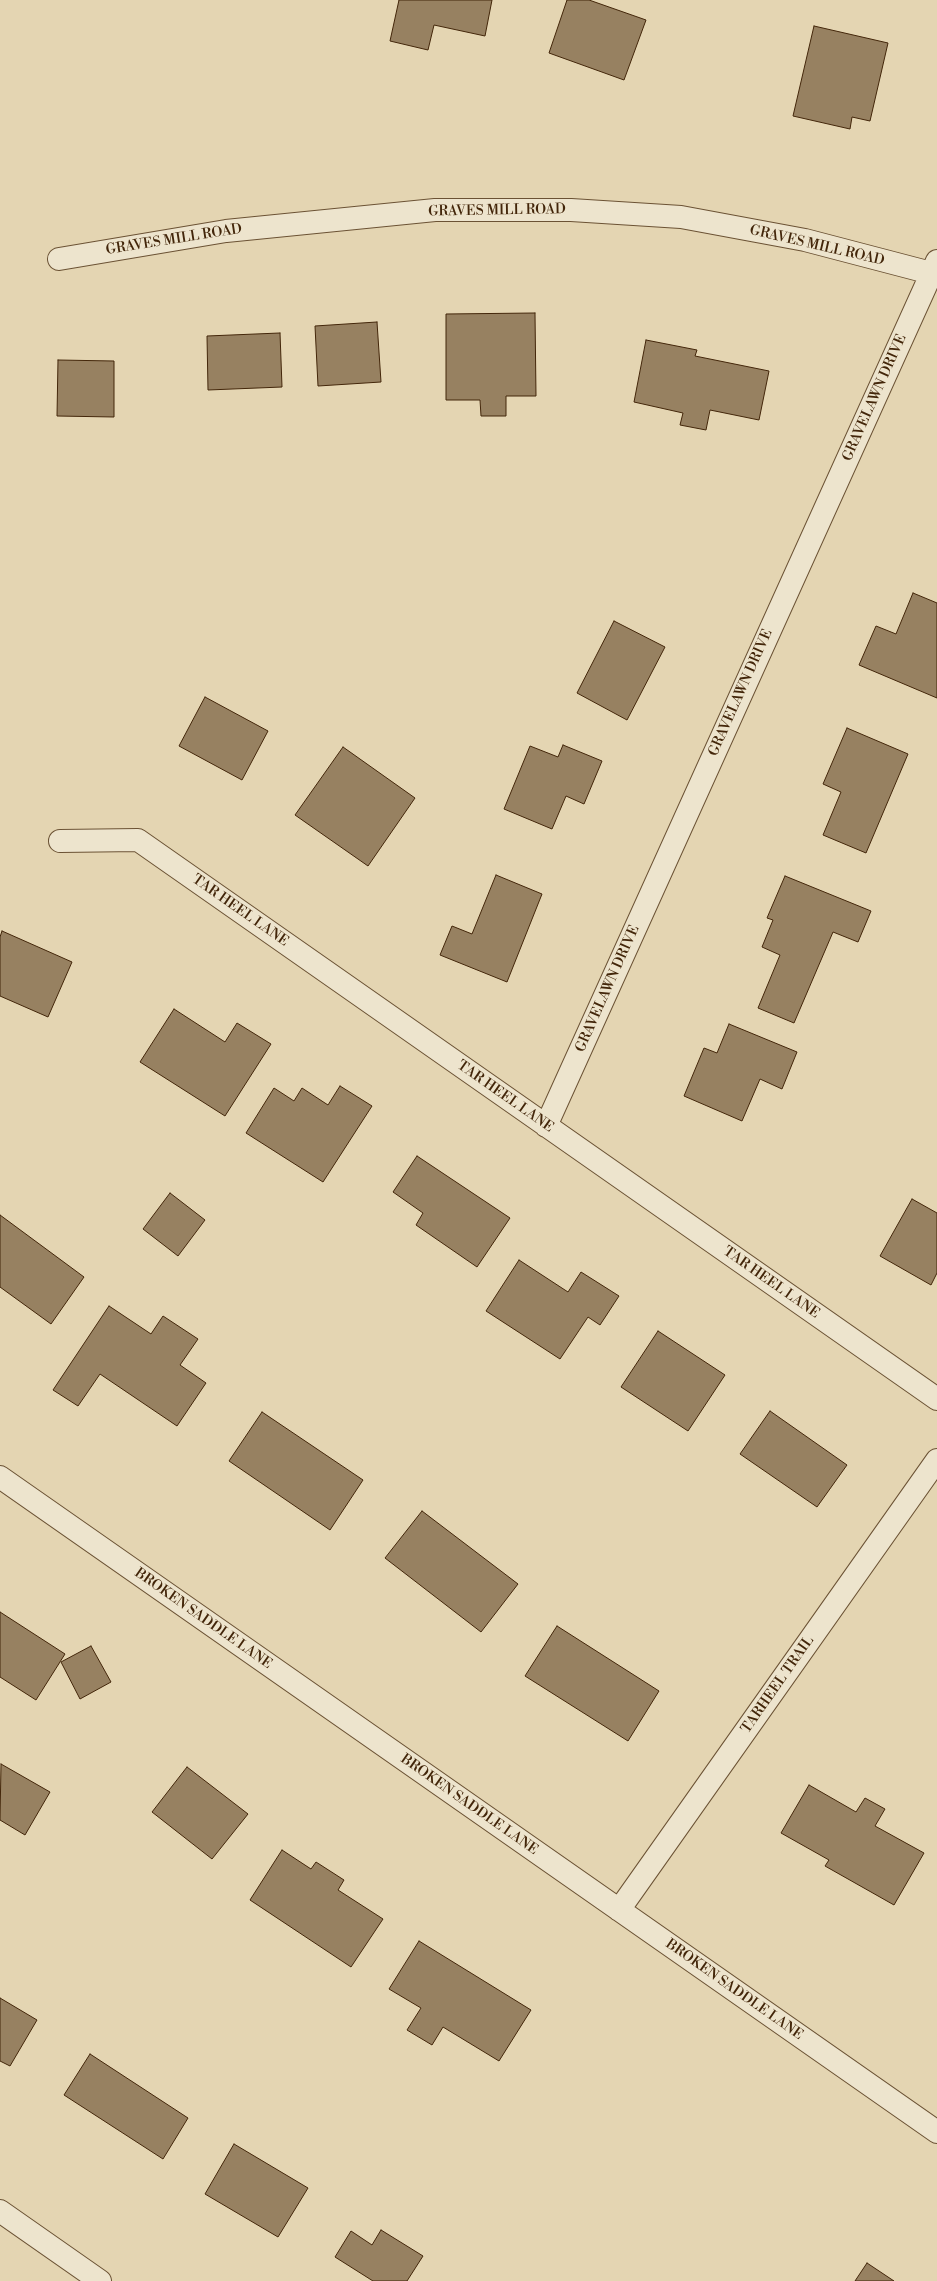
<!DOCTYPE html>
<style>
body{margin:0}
canvas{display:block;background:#e4d5b2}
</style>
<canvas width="937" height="2281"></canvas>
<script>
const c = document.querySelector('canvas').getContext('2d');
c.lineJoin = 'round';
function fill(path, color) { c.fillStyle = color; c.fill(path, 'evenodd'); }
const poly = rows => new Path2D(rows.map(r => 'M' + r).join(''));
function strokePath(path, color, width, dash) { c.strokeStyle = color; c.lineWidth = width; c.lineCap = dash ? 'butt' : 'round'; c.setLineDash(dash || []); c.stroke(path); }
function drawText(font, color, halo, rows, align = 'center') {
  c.font = font + ' "Libre Bodoni",serif'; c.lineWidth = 3.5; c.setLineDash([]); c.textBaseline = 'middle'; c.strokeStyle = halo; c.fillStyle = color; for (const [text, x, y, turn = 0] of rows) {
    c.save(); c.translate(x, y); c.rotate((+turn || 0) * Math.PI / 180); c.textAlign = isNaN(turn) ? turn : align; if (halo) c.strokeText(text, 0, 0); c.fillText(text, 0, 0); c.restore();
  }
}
const building = poly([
 [399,0,492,0,485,36,434,25,428,50,390,41,399,0],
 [567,0,589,0,646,20,624,80,549,53,567,0],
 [814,26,888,43,870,121,852,117,850,129,793,116,814,26],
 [535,313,536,396,506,396,506,416,481,416,480,400,446,400,446,314,535,313],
 [377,322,381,382,318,386,315,326,377,322],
 [280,333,282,387,208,390,207,336,280,333],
 [646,340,697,350,695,356,769,371,759,420,710,410,706,430,680,425,683,413,634,402,646,340],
 [58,360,114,361,114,417,57,416,58,360],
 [913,593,937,603,937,698,859,665,876,626,896,634,913,593],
 [614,621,665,647,627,720,577,693,614,621],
 [205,697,268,731,242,780,179,746,205,697],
 [847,728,908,754,866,853,823,835,841,792,823,784,847,728],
 [563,745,602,761,584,804,566,796,552,829,504,809,530,746,558,757,563,745],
 [343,747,415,798,368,866,295,815,343,747],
 [496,875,542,894,507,982,440,955,452,926,472,934,496,875],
 [785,876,871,911,858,942,833,932,794,1023,758,1008,780,955,762,947,773,920,767,918,785,876],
 [2,931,72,962,48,1017,0,996,0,937,2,931],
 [174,1009,225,1042,237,1023,271,1044,225,1116,140,1062,174,1009],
 [729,1024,797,1052,782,1089,760,1079,742,1121,684,1096,704,1048,717,1053,729,1024],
 [340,1086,372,1106,323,1182,246,1133,274,1088,294,1101,302,1088,328,1105,340,1086],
 [417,1156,510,1218,477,1267,416,1225,423,1213,393,1192,417,1156],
 [170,1193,205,1220,178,1256,143,1229,170,1193],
 [912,1199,937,1213,937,1273,931,1285,880,1256,912,1199],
 [0,1215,84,1277,51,1324,0,1287,0,1215],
 [519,1260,568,1292,581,1272,619,1296,600,1325,588,1317,560,1359,486,1311,519,1260],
 [109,1306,151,1334,163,1316,198,1339,180,1365,206,1383,177,1426,100,1374,78,1406,53,1390,109,1306],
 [658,1331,725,1375,688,1431,621,1387,658,1331],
 [770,1411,847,1465,817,1507,740,1454,770,1411],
 [262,1412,363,1480,330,1530,229,1461,262,1412],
 [422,1511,518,1584,481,1632,385,1558,422,1511],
 [0,1612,65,1654,36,1700,0,1677,0,1612],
 [557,1626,659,1691,628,1741,525,1676,557,1626],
 [91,1646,111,1682,80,1699,61,1662,91,1646],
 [1,1764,50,1792,25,1835,0,1820,1,1764],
 [187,1767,248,1814,212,1859,152,1812,187,1767],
 [809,1785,856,1812,865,1798,885,1809,875,1826,924,1853,894,1905,825,1866,829,1860,781,1833,809,1785],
 [282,1850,311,1869,316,1862,344,1880,338,1890,383,1919,351,1967,250,1900,282,1850],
 [419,1941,531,2010,499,2061,443,2027,432,2045,407,2030,421,2008,389,1989,419,1941],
 [0,1998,37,2020,10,2066,0,2061,0,1998],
 [90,2054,188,2118,163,2159,64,2095,90,2054],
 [234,2144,308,2188,278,2237,205,2194,234,2144],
 [381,2230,423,2256,407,2281,373,2281,335,2257,351,2231,372,2245,381,2230],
 [867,2263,894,2281,855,2281,867,2263]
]);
fill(building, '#978161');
strokePath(building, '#43260a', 1);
const minor = poly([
 [59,259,226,231,435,210,571,210,681,217,805,240,931,273],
 [60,841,138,840,937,1399],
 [546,1126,937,261],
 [0,1477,937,2132],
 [619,1910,937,1460],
 [0,2211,100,2281]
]);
strokePath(minor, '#6b5234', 24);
strokePath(minor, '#ede4cd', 22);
drawText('14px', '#43260a', '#ede4cd', [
 ["GRAVES MILL ROAD",497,211,-1],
 ["GRAVES MILL ROAD",174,240,-9],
 ["GRAVES MILL ROAD",817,246,13],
 ["GRAVELAWN DRIVE",875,398,-66],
 ["GRAVELAWN DRIVE",741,693,-66],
 ["TAR HEEL LANE",240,911,35],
 ["GRAVELAWN DRIVE",608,989,-66],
 ["TAR HEEL LANE",505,1097,35],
 ["TAR HEEL LANE",771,1283,35],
 ["BROKEN SADDLE LANE",203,1619,35],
 ["TARHEEL TRAIL",778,1685,-55],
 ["BROKEN SADDLE LANE",469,1805,35],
 ["BROKEN SADDLE LANE",734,1990,35]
]);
</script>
